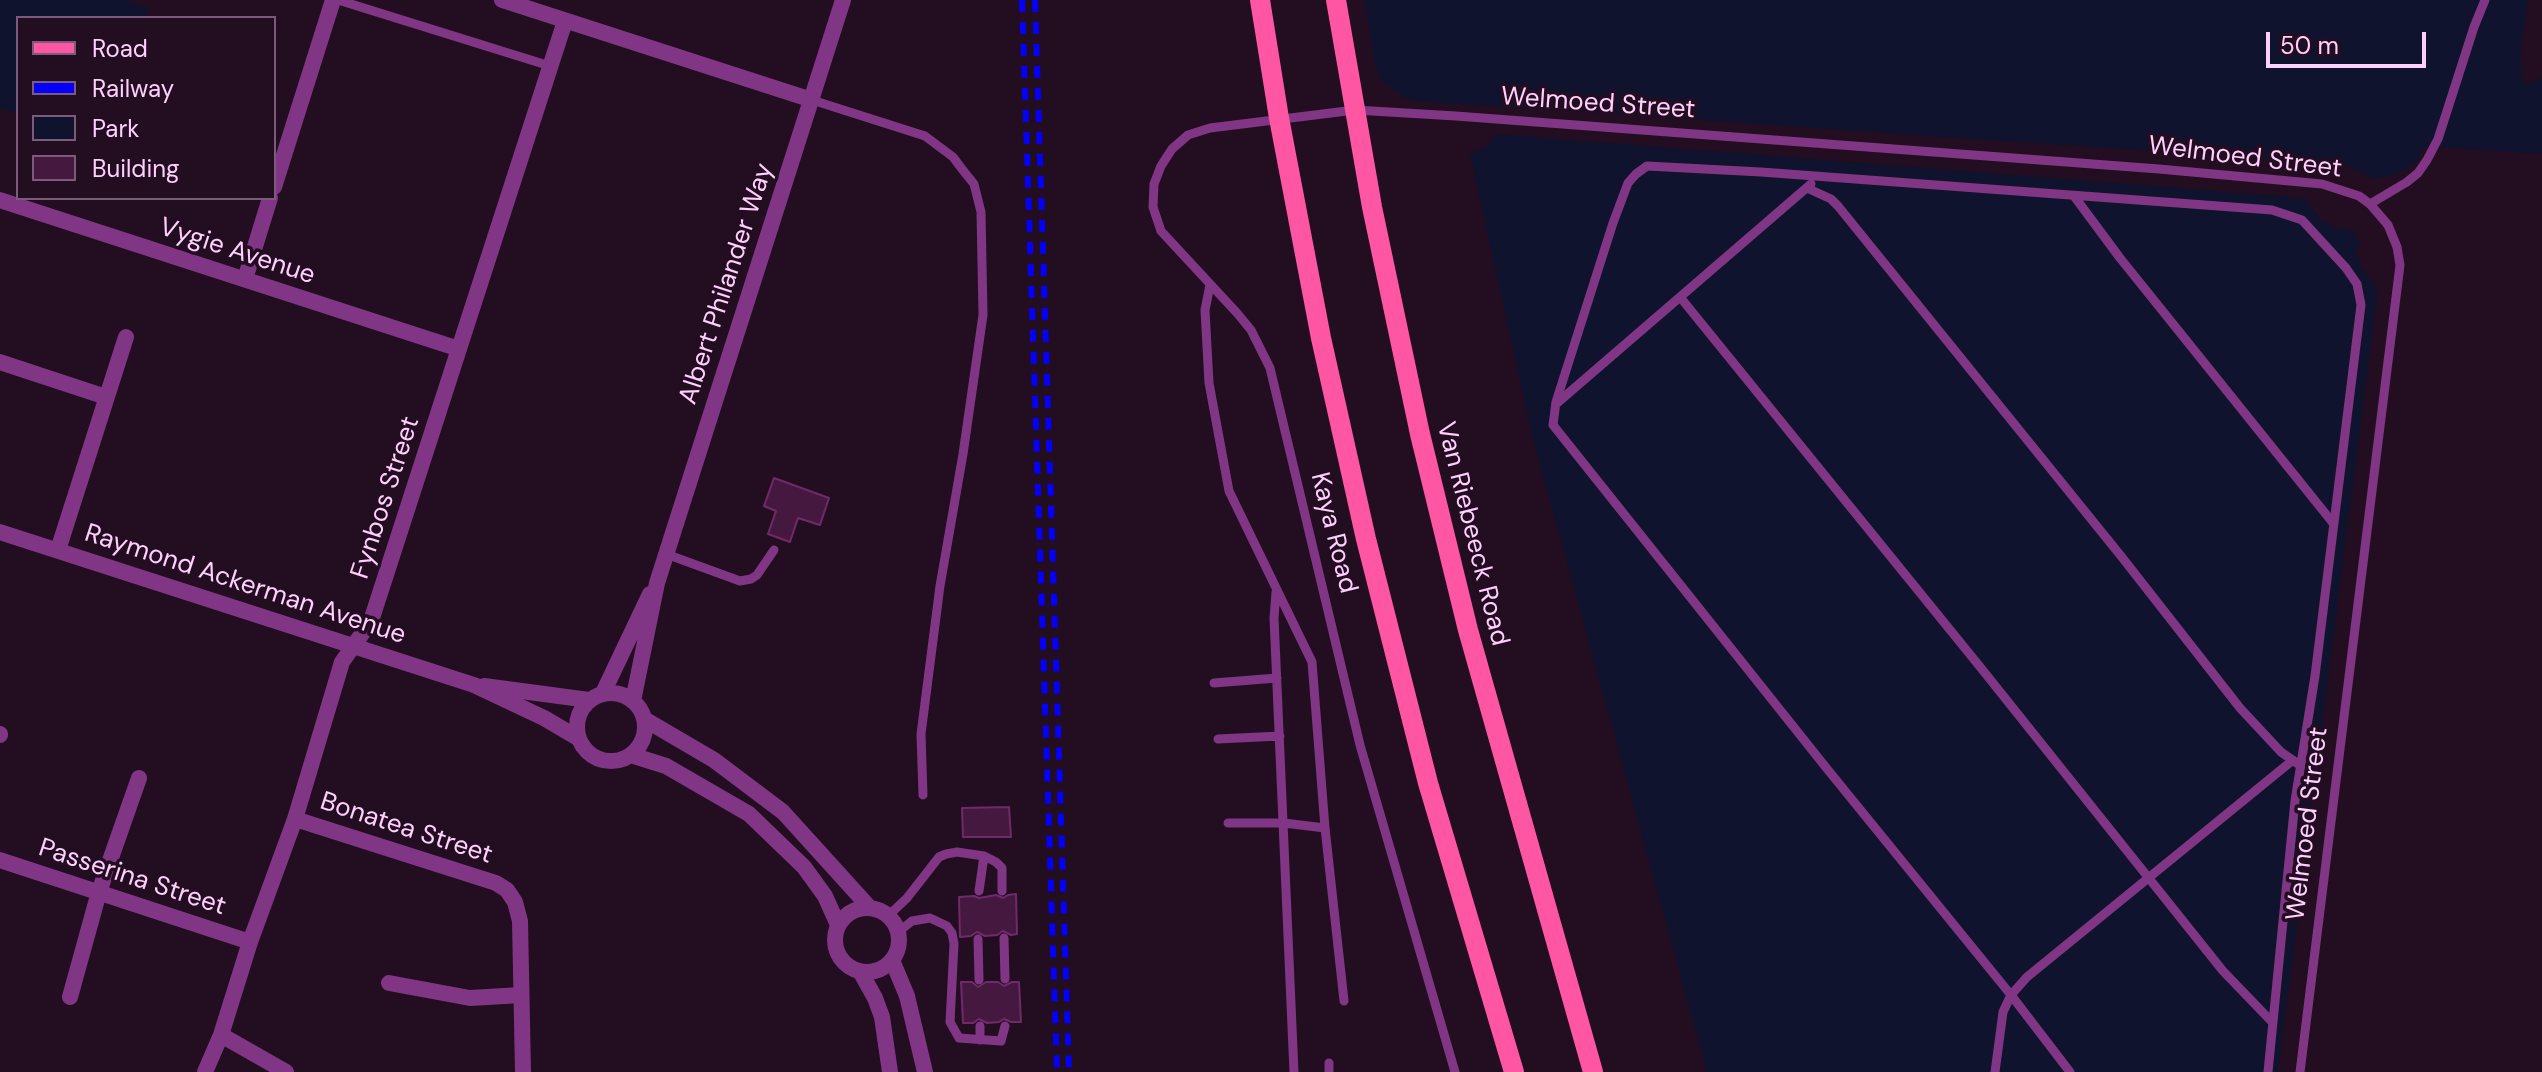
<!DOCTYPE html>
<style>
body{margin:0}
#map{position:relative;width:2542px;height:1072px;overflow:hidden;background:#230d21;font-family:"DM Sans",sans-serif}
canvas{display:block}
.legend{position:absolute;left:16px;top:16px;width:260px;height:184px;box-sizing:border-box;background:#230d21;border:2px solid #7b5b79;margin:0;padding:10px 14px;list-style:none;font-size:24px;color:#ffcffe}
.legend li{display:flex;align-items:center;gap:16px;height:40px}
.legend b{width:40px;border:2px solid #7b5b79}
.scale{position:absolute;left:2266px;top:32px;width:160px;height:36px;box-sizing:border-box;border:4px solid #ffcffe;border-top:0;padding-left:10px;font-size:24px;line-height:28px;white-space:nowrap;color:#ffcffe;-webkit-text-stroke:6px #230d21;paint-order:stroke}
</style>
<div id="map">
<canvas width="2542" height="1072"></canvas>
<ul class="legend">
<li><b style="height:10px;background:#ff56a3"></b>Road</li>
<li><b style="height:10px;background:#0400fa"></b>Railway</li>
<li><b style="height:22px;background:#10132d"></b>Park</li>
<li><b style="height:22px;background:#45183f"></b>Building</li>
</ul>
<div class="scale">50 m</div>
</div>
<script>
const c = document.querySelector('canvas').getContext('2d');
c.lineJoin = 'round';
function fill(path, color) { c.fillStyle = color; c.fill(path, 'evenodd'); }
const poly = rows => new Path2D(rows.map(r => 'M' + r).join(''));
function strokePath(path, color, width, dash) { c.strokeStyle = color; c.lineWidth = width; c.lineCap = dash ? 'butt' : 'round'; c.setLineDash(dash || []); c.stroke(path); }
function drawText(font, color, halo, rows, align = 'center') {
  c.font = font + ' "DM Sans",sans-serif'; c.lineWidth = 7; c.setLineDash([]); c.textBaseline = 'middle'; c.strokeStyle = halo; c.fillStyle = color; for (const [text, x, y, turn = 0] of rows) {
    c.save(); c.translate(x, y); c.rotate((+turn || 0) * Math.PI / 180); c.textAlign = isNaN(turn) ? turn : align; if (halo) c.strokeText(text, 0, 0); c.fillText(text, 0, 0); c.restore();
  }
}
fill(poly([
 [0,0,124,0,149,8,146,18,18,18,18,114,0,108],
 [1365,0,2528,0,2521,52,2521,77,2527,84,2542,78,2542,154,2425,146,2417,162,2395,175,2374,178,2343,164,1417,101,1406,98,1382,81,1375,66],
 [1495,134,2304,198,2325,225,2329,222,2334,229,2346,228,2355,234,2360,242,2356,254,2361,262,2359,265,2378,289,2278,1072,1707,1072,1533,439,1470,154,1486,147]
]), '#10132d');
const building = poly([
 [774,478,829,498,820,525,798,518,790,542,768,534,776,511,764,506,774,478],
 [1009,807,1011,837,963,837,962,808,1009,807],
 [1016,894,1017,934,1011,935,1003,931,997,935,985,936,977,932,971,936,960,937,959,897,974,896,979,898,996,895,1003,898,1008,895,1016,894],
 [961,982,972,982,978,987,986,982,998,982,1004,986,1012,982,1019,982,1021,1022,1011,1022,1004,1019,999,1022,987,1023,979,1019,973,1023,963,1023,961,982]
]);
fill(building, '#45183f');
strokePath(building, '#712a69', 2);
strokePath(poly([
 [338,0,550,66],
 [812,100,925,136,953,157,962,169,974,184,981,212,983,315,963,454,940,586,921,734,923,795],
 [1807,188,1831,199,1838,206,2121,556,2240,708,2281,752,2301,766],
 [2074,196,2120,258,2333,523],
 [2370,204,2407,182,2418,173,2427,160,2438,139,2474,27,2485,0],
 [1210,285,1205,310,1209,383,1229,491,1312,662,1325,828,1344,1001],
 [1680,297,1981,668,2223,971,2273,1023],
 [1556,404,1811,184],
 [666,554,740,581,751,579,757,575,774,550],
 [1276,592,1274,618,1294,1072],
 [1214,683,1277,678],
 [1218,739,1280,736],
 [1228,823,1284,823,1325,828],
 [984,856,996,862,1002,868,1002,891],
 [888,916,907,898,939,857,946,854,957,852,984,856,979,891],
 [898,932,912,921,930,918,947,926,952,933,954,944,950,1022,959,1038,1001,1041,1005,1026],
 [1004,938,1005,979],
 [978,939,979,980],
 [980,1040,980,1026],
 [1329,1063,1329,1072],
 [1455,1072,1360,745,1270,368,1251,330,1237,313,1161,231,1153,207,1154,184,1161,166,1172,149,1188,135,1210,128,1355,110,1456,116,2159,169,2322,184,2359,196,2370,204,2388,225,2397,247,2400,265,2300,1072],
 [1995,1072,2003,1012,2011,995,2027,977,2293,760],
 [2070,1072,2011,995,1828,770,1553,425,1556,402,1613,223,1628,183,1636,174,1647,166,1761,172,2272,210,2302,220,2346,268,2357,284,2361,305,2315,676,2295,801,2268,1072]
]), '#803684', 9);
strokePath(poly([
 [502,0,812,100],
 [274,187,333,0],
 [0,200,459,349],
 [245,279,270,198],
 [0,362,106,397],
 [58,550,126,337],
 [0,735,0,734],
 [295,819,496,883,507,890,515,902,520,921,523,1072],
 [0,860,250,942],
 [389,983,470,998,521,995],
 [70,997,99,892,139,778],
 [221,1035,286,1072],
 [205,1072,221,1035,250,942,295,819,342,662,371,621,565,21]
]), '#803684', 16);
strokePath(poly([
 [0,532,474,685,544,718,578,738],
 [484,686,589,700],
 '577 727a34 34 0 1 1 68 0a34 34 0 1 1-68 0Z',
 [603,693,650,594],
 [633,701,657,583,843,0],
 [644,719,714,760,783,812,870,908],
 [631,755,666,766,749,814,804,867,825,896,838,925],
 '835 940a32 32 0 1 1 64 0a32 32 0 1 1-64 0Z',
 [892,960,907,996,925,1072],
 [860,971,875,998,882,1017,890,1072]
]), '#803684', 16);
strokePath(poly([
 [1260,0,1279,118,1321,338,1366,539,1428,783,1514,1072],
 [1336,0,1372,207,1420,434,1468,630,1593,1072]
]), '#ff56a3', 20);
strokePath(poly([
 [1022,0,1057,1072],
 [1035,0,1069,1072]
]), '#0400fa', 6, [12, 10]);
drawText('26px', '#ffcffe', '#230d21', [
 ["Welmoed Street",1598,104,4],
 ["Welmoed Street",2245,158,7],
 ["Vygie Avenue",237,252,18],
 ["Albert Philander Way",727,284,-72],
 ["Fynbos Street",386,498,-72],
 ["Kaya Road",1333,533,76],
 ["Van Riebeeck Road",1472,534,76],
 ["Raymond Ackerman Avenue",245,585,18],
 ["Welmoed Street",2308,824,-83],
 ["Bonatea Street",406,829,18],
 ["Passerina Street",132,878,18]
]);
</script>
